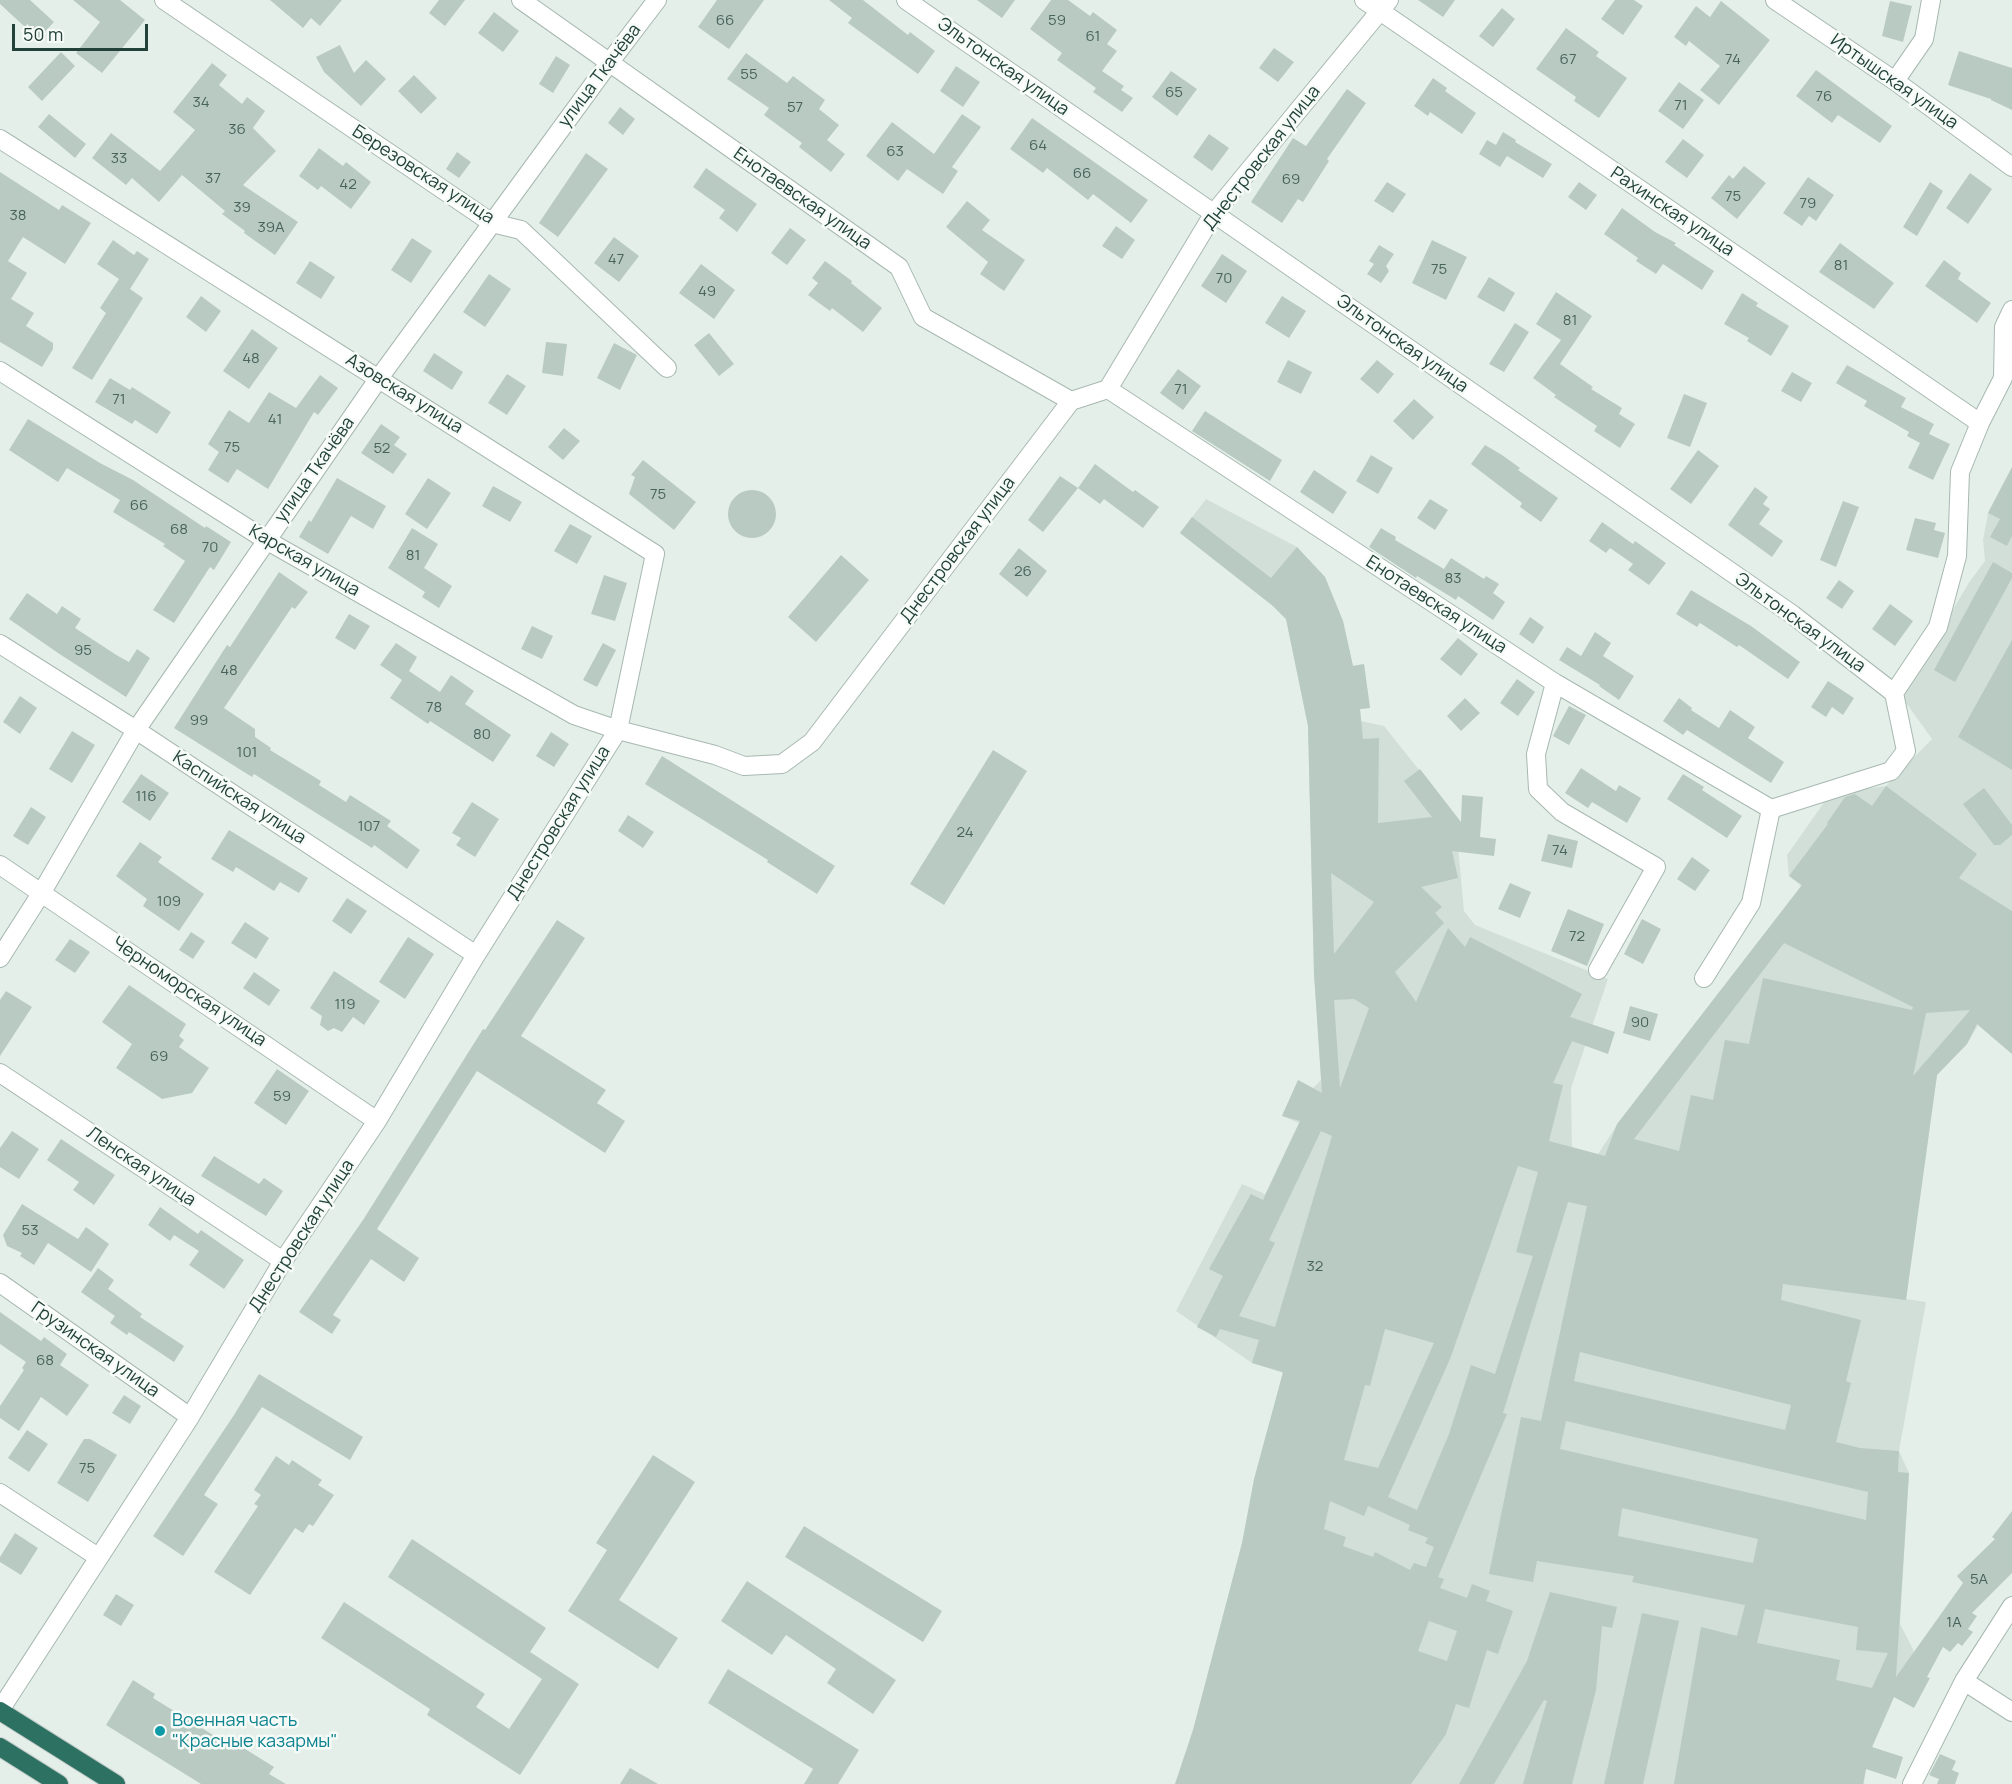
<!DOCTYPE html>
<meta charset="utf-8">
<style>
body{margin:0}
#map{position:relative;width:2012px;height:1784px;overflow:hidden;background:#e5efea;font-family:Manrope,sans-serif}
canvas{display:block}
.scale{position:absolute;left:12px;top:24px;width:136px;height:27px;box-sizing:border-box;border:3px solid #224239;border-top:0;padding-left:8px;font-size:18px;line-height:21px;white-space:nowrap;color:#224239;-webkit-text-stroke:4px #f6fbf8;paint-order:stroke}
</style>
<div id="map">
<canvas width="2012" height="1784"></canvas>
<div class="scale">50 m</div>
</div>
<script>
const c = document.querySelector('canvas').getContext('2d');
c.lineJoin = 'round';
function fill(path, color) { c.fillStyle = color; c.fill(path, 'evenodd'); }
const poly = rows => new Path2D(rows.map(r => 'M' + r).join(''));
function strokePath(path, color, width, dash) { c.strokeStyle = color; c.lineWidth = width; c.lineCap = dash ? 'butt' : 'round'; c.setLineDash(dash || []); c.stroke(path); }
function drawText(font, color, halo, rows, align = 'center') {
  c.font = font + ' Manrope,sans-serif'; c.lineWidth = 5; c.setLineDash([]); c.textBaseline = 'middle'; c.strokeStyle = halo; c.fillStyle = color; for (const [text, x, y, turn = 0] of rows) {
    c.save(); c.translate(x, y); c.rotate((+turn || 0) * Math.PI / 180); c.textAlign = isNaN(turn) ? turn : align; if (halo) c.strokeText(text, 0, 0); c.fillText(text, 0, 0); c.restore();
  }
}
fill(poly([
 [2012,467,2012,1054,1978,1025,1967,1044,1937,1075,1906,1299,1926,1302,1899,1451,1909,1473,1900,1624,1914,1651,1867,1759,1864,1784,1175,1784,1193,1730,1242,1543,1283,1373,1252,1363,1176,1311,1242,1184,1265,1194,1299,1123,1282,1116,1298,1080,1313,1088,1321,1080,1314,974,1308,726,1286,619,1273,606,1180,533,1206,499,1297,547,1325,577,1343,621,1353,666,1364,664,1370,708,1360,709,1361,721,1384,726,1455,815,1464,911,1475,925,1608,979,1571,1088,1572,1147,1598,1154,1617,1125,1801,886,1789,876,1787,855,1830,794,1886,786,1932,739,1901,696,1970,581,1985,561,1983,540,1988,513]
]), '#d2dfd9');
fill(poly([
 [0,0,30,0,54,22,38,39,0,4],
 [73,0,120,0,145,20,102,73,76,53,100,22],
 [270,0,342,0,320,26,311,18,303,28],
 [439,0,465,0,445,26,429,13],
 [717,0,764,0,729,49,698,27],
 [829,0,863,0,908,35,910,32,935,51,918,74,848,23,852,18],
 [977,0,1015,0,1002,18],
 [1051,0,1068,0,1090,16,1093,12,1117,30,1107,44,1117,51,1102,71,1124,86,1121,90,1133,98,1122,112,1093,92,1096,88,1057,60,1062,53,1030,29],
 [1418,0,1455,0,1443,17],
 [1615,0,1634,0,1643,6,1623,35,1601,19],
 [1721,1,1770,40,1719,105,1700,90,1720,66,1689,41,1686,46,1674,37,1696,6,1710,17],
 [1890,1,1912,6,1903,42,1882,36],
 [1502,8,1515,19,1493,47,1479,36],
 [494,12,519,31,503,52,478,33],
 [1566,28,1599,52,1596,56,1627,78,1599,118,1574,101,1576,97,1536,69],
 [340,45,354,73,366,60,386,79,361,106,324,72,316,57],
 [1274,48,1294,62,1278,82,1259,68],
 [1959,51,2012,68,2012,110,1991,100,1991,99,1948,85],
 [61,52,75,66,42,101,28,87],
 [746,53,787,83,793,76,825,100,819,109,839,125,827,140,845,154,831,172,799,147,802,143,764,115,769,108,727,79],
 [556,56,570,65,553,93,539,84],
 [212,63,227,75,219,85,242,104,247,97,265,111,253,128,276,151,243,185,298,222,275,255,244,233,245,231,222,214,225,211,182,175,159,202,132,178,126,185,92,158,111,133,160,171,195,130,173,112],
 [956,66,980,82,963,107,940,91],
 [1816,70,1892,126,1880,143,1838,115,1832,123,1796,96],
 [1171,71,1197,89,1177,116,1152,97],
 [414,75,437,98,421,114,398,91],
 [1433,78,1447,88,1445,91,1476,113,1462,134,1430,112,1428,116,1414,106],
 [1679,82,1704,100,1683,129,1658,111],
 [1347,89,1366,103,1327,159,1329,161,1303,202,1298,199,1282,223,1251,202,1293,138,1306,146],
 [620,107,635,119,623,135,608,123],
 [49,114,86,144,75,158,38,127],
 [962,114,981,127,952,167,958,171,943,194,907,169,898,181,866,156,892,122,934,154],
 [1032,118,1148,200,1131,223,1093,194,1088,200,1047,168,1043,173,1010,149],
 [1503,132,1516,140,1515,142,1552,164,1543,178,1507,156,1500,167,1479,154,1487,140,1496,145],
 [1209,134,1229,148,1212,171,1193,157],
 [1683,139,1704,155,1687,178,1665,162],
 [319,148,343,166,346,162,371,182,351,209,321,186,318,190,299,176],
 [457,152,471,162,459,178,446,169],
 [586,153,608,169,558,237,539,223],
 [1744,166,1766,183,1737,219,1711,198,1729,175,1733,179],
 [706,168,757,204,737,232,719,218,725,210,693,187],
 [0,172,59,210,62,205,91,223,65,264,23,237,8,261,27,273,11,299,34,313,26,326,53,343,53,349,42,367,0,342],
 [1970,173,1992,189,1968,224,1946,208],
 [1808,177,1834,195,1816,221,1809,216,1802,226,1783,213],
 [1387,182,1406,194,1393,213,1374,201],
 [1579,182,1597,195,1586,210,1568,197],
 [1930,182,1943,191,1917,236,1903,227],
 [967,201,990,220,982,230,1025,260,1004,291,980,274,988,262,946,227],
 [1622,208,1655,232,1676,243,1674,245,1714,271,1702,290,1663,264,1656,274,1636,261,1638,258,1604,234],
 [1116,226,1135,240,1122,259,1102,246],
 [790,228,806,240,787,265,771,253],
 [614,237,639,256,619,282,594,263],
 [412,238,432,251,411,283,391,270],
 [113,240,134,255,137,251,149,259,130,289,143,298,92,380,72,368,106,313,100,308,119,279,97,264],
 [1432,240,1467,257,1446,300,1412,283],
 [1840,243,1894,283,1874,309,1819,272],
 [1379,245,1394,254,1386,266,1389,271,1381,283,1367,274,1374,264,1369,261],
 [1222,254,1247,271,1226,303,1201,286],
 [1944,260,1961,273,1958,279,1991,303,1977,323,1925,286],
 [310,261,335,277,321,299,296,283],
 [825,261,852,281,851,283,882,308,863,332,832,308,830,311,808,295,818,283,812,278],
 [701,264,735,290,714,319,679,293],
 [489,274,511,289,485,327,463,312],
 [1489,277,1515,293,1504,312,1477,297],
 [1556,292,1592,316,1560,364,1593,387,1591,389,1622,408,1619,414,1635,424,1620,448,1594,431,1597,426,1554,397,1556,395,1533,378,1561,340,1536,324],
 [1742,293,1758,303,1756,306,1789,326,1771,356,1747,341,1749,338,1724,324],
 [201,296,221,311,206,332,186,317],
 [1282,296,1306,311,1289,338,1265,323],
 [1515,323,1529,332,1504,372,1489,364],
 [252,329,278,348,249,389,223,371],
 [709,333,734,364,719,376,694,345],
 [546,342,567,344,563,376,542,373],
 [614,343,637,355,620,390,597,378],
 [434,353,463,372,452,390,423,371],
 [1288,360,1312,372,1301,394,1277,382],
 [1377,360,1394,374,1378,394,1360,379],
 [1847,365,1906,398,1901,407,1934,424,1929,434,1950,444,1933,480,1908,468,1920,443,1907,436,1909,432,1864,406,1867,401,1836,383],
 [1178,369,1201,386,1183,410,1160,393],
 [1792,372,1812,383,1801,402,1781,391],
 [507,374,526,386,507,415,488,403],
 [320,375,338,388,318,415,314,412,268,489,237,469,228,483,208,470,219,452,208,444,229,410,249,423,269,392,296,408],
 [110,378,130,390,132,387,171,412,157,434,135,420,132,424,95,402],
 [1684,394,1707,403,1690,447,1667,438],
 [1414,399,1434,417,1413,440,1393,421],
 [1205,411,1282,460,1270,481,1192,431],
 [28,419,100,463,133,480,205,528,206,526,231,542,214,570,210,567,174,623,153,610,185,561,163,546,165,544,113,512,120,500,67,468,58,482,9,450],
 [381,424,400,437,394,445,407,454,393,474,361,453],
 [564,428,580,441,563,460,548,447],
 [1485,445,1502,455,1520,468,1518,470,1558,498,1541,522,1520,507,1522,503,1471,464],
 [1698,450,1719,466,1691,504,1670,489],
 [1371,455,1393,468,1378,494,1356,481],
 [643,460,696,502,674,530,629,494,635,477,631,475],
 [1095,464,1133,492,1135,490,1159,507,1143,528,1104,499,1100,504,1078,488],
 [2012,467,2012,536,2007,546,1990,537,2000,519,1988,513],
 [1314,470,1347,492,1333,514,1300,492],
 [1060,476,1078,488,1043,532,1028,520],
 [337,478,386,506,373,529,351,516,328,554,299,537,309,520,311,522],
 [428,478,451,493,427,529,405,514],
 [493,486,522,502,510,522,482,506],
 [1755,487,1768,497,1763,504,1770,509,1759,524,1783,541,1772,557,1728,525],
 '728 514a24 24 0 1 1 48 0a24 24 0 1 1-48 0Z',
 [1430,499,1448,510,1435,530,1417,518],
 [1843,501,1859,507,1836,567,1820,560],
 [1192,517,1271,578,1297,547,1325,577,1343,621,1353,666,1364,664,1370,708,1360,709,1363,739,1379,738,1378,823,1432,817,1404,781,1420,769,1461,822,1462,795,1483,797,1480,837,1496,839,1494,856,1452,851,1458,878,1421,887,1442,907,1435,913,1444,923,1395,972,1416,1002,1448,928,1465,947,1470,937,1582,994,1570,1017,1615,1032,1608,1054,1572,1041,1553,1083,1563,1085,1549,1141,1605,1156,1617,1124,1802,885,1789,876,1828,824,1827,823,1845,797,1855,794,1872,806,1886,786,1977,854,1959,878,2012,911,2012,1054,1977,1024,1967,1044,1937,1075,1906,1300,1783,1284,1781,1300,1861,1320,1846,1381,1851,1383,1836,1442,1860,1448,1899,1451,1898,1472,1909,1473,1896,1677,1963,1583,1957,1576,1995,1539,1992,1537,2012,1511,2012,1573,1972,1613,1977,1616,1968,1629,1973,1632,1962,1646,1958,1643,1950,1652,1943,1647,1927,1677,1930,1678,1914,1708,1894,1697,1872,1747,1903,1757,1896,1779,1866,1769,1863,1784,1674,1784,1701,1627,1737,1636,1745,1605,1632,1582,1634,1576,1537,1561,1533,1582,1489,1574,1521,1417,1541,1421,1587,1206,1568,1202,1503,1413,1507,1414,1438,1577,1444,1579,1440,1588,1467,1598,1472,1584,1490,1591,1486,1601,1513,1611,1498,1654,1487,1650,1469,1708,1456,1704,1446,1734,1411,1784,1175,1784,1193,1730,1242,1543,1254,1479,1283,1372,1252,1363,1259,1340,1220,1329,1216,1337,1197,1327,1223,1276,1209,1269,1251,1194,1263,1200,1300,1121,1282,1116,1298,1080,1322,1093,1314,974,1308,726,1286,619,1273,606,1180,533],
 [1331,873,1374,902,1334,954],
 [1784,943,1913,1007,1912,1010,1763,978,1749,1044,1725,1040,1713,1100,1691,1095,1679,1151,1634,1139],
 [1354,999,1369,1008,1340,1088,1334,1000],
 [1970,1010,1966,1015,1913,1076,1926,1013],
 [1321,1131,1332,1136,1275,1327,1239,1316,1275,1243,1269,1240],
 [1518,1166,1538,1172,1516,1252,1533,1256,1495,1374,1471,1365,1449,1434,1417,1510,1388,1497,1450,1359],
 [1385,1329,1434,1343,1378,1468,1344,1460,1365,1385,1370,1386],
 [1580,1352,1791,1405,1785,1430,1574,1381],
 [1566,1421,1868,1492,1866,1520,1560,1449],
 [1330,1501,1364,1516,1368,1506,1410,1525,1408,1530,1428,1538,1425,1543,1434,1547,1426,1567,1414,1563,1410,1570,1375,1552,1373,1557,1343,1546,1346,1537,1324,1529],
 [1622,1508,1758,1539,1753,1563,1618,1536],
 [1765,1609,1858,1627,1856,1650,1888,1653,1872,1688,1836,1680,1840,1660,1757,1643],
 [1429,1621,1457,1631,1447,1661,1418,1651],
 [1915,518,1936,523,1934,530,1945,533,1938,558,1906,550],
 [1602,522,1633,544,1635,541,1666,563,1649,585,1628,570,1633,564,1610,548,1606,553,1589,541],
 [570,524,592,536,577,564,554,551],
 [412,528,438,544,424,568,452,586,439,608,422,597,425,592,388,568],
 [1381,528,1396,537,1395,540,1444,569,1451,558,1484,579,1486,576,1499,584,1493,593,1505,602,1493,620,1458,596,1456,600,1417,576,1416,578,1369,547],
 [1019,548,1047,571,1027,597,999,574],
 [841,555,869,580,816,642,788,617],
 [1993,562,2012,573,2012,578,1955,682,1934,670],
 [279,572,308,592,295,609,292,607,224,708,255,729,255,737,271,748,270,750,321,781,319,785,346,802,350,795,391,821,387,826,420,850,407,869,374,845,372,848,254,774,252,777,174,728,227,645,230,647],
 [604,575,627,583,615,621,591,614],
 [1839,580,1854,591,1842,609,1826,598],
 [1691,590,1751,626,1800,662,1788,679,1739,645,1737,647,1700,623,1697,627,1676,614],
 [27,593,57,614,62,606,81,619,75,628,118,656,129,662,137,649,150,658,126,697,58,653,9,619],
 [1890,604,1913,621,1895,646,1872,629],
 [349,614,370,626,355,650,335,638],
 [1530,617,1544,627,1533,644,1519,634],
 [532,626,553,636,542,659,521,649],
 [1595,632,1611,643,1603,656,1634,676,1619,700,1599,686,1600,685,1559,660,1567,647,1581,656],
 [1458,638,1478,654,1461,676,1440,659],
 [2012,640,2012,770,1958,737],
 [396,643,417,657,409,671,440,692,451,675,474,691,465,704,511,735,493,762,430,721,428,724,390,698,402,680,380,665],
 [603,643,616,650,597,687,583,680],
 [1517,679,1535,692,1518,716,1500,703],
 [1828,681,1854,698,1843,715,1832,707,1826,717,1811,707],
 [20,696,37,708,20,734,3,722],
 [1465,698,1480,713,1461,731,1447,716],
 [1679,698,1692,708,1691,710,1719,728,1730,710,1755,727,1748,738,1784,762,1771,783,1687,730,1683,735,1663,721],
 [1569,706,1586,715,1569,745,1553,736],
 [72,731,95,745,72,783,49,769],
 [551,732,569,744,554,767,536,756],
 [993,750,1027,771,944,905,910,884],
 [662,756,835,866,817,894,767,862,768,860,645,784],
 [1581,768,1616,791,1619,785,1641,798,1627,823,1592,802,1588,808,1565,793],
 [141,774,169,793,150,821,122,802],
 [1683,774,1704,787,1702,790,1742,816,1727,838,1667,799],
 [1984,788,2012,825,2012,835,2000,845,1994,845,1963,804],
 [472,802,499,819,475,857,456,845,461,838,452,833],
 [31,807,46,817,28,845,13,836],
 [628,815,654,832,643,848,618,831],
 [229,830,308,878,299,893,280,882,274,891,236,867,233,872,211,859],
 [1548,834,1578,841,1572,868,1541,861],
 [140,842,162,857,158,862,204,894,179,931,143,906,147,899,116,876],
 [1692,857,1710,870,1695,891,1677,879],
 [1510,883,1531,892,1520,918,1498,909],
 [347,898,367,911,351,934,332,921],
 [1568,909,1604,924,1587,966,1551,951],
 [1642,919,1661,929,1643,964,1624,954],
 [557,920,585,938,521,1036,606,1090,597,1103,625,1121,605,1153,477,1071,377,1229,419,1258,404,1282,371,1259,333,1315,341,1320,332,1334,299,1312,363,1220,483,1029,485,1030],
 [245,922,269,938,256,959,231,943],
 [191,932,205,941,193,959,179,950],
 [408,937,434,954,405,999,379,982],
 [70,939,90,952,75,973,55,960],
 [334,971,380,1001,364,1025,353,1017,342,1032,334,1028,328,1031,320,1025,322,1016,310,1008],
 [254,972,280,990,269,1006,243,988],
 [129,985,186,1024,179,1036,184,1040,179,1047,209,1068,192,1093,162,1099,116,1068,132,1044,102,1022],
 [6,991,32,1007,0,1056,0,1000],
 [1630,1006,1658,1014,1650,1041,1623,1033],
 [277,1069,309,1091,286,1125,254,1103],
 [12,1131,39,1149,19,1179,0,1167,0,1148],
 [61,1139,115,1175,94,1205,73,1190,79,1182,47,1160],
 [214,1156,259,1184,264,1178,283,1191,266,1216,201,1176],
 [22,1204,78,1239,86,1227,109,1244,91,1272,48,1243,34,1265,20,1256,22,1253,7,1246,3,1235],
 [160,1207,198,1234,201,1230,244,1260,224,1289,189,1265,199,1251,174,1235,170,1241,148,1225],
 [98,1268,114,1280,108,1289,142,1314,140,1317,184,1346,174,1362,129,1332,127,1335,110,1323,115,1316,81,1292],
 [0,1312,41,1341,44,1337,67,1354,60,1365,89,1385,67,1416,41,1397,19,1431,0,1418,0,1406,24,1370,22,1368,26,1362,0,1344],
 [259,1374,363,1437,350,1460,262,1407,204,1495,218,1504,183,1556,153,1536,234,1415],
 [124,1395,141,1406,130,1424,112,1413],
 [27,1430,48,1444,29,1472,8,1458],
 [84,1439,90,1439,117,1455,88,1502,57,1483],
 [653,1455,695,1482,619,1600,678,1638,658,1669,568,1611,607,1550,596,1543],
 [276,1456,289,1465,292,1460,322,1480,318,1485,334,1495,313,1526,309,1524,303,1533,295,1528,250,1595,214,1572,258,1506,254,1504,261,1495,254,1490],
 [804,1526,942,1611,923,1642,785,1557],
 [15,1533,38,1548,21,1575,0,1562,0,1557],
 [412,1539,546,1628,530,1652,579,1684,520,1775,427,1715,430,1709,321,1638,344,1602,485,1694,476,1707,509,1729,542,1679,388,1577],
 [747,1581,896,1680,873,1714,827,1683,836,1669,786,1635,772,1655,721,1621],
 [1550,1592,1617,1607,1612,1628,1602,1626,1596,1690,1572,1784,1523,1784,1547,1701,1544,1700,1494,1784,1459,1784,1527,1661],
 [116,1594,134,1605,121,1626,103,1615],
 [1642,1613,1679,1621,1643,1784,1604,1784],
 [728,1669,859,1750,838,1784,804,1784,813,1769,708,1703],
 [133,1680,155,1694,153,1698,231,1746,234,1742,274,1767,269,1774,286,1784,201,1784,106,1725],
 [1940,1754,1956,1761,1952,1770,1959,1773,1955,1784,1937,1784,1939,1779,1929,1775],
 [630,1768,658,1784,620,1784]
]), '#b9cac3');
const minor = poly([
 [164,0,492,223,521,230,667,368],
 [521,0,899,267,923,317,1071,401],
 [906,0,1793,615,1894,693],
 [1364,0,1980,423],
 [1775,0,1895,81,2012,167],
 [1895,81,1924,39,1931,0],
 [0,139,655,554,618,730,574,715,266,540,0,371],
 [1108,389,1555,683,1771,809],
 [0,644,136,730,476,955],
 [1555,683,1536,754,1538,789,1562,812,1656,867,1598,970],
 [1771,809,1891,771,1906,751,1894,693,1938,627,1957,556,1960,472,1980,423,2003,378,2004,327,2012,310],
 [0,865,377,1121],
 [0,958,42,892,136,730,379,378,609,63,657,0],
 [1704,978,1751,903,1771,809],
 [0,1073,283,1261],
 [0,1283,190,1417],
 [0,1493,98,1557],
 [1964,1681,2012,1712],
 [0,1710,190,1417,283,1261,377,1121,476,955,618,730,715,755,744,766,782,764,812,742,1071,401,1108,389,1214,213,1389,0],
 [1912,1784,1964,1681,2012,1606]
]);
const highway = poly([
 [0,1711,116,1784],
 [0,1747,59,1784]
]);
strokePath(minor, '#a7b8b1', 20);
strokePath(highway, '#c1cac8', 20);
strokePath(minor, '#fff', 18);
strokePath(highway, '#2c7161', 18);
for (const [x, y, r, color] of [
 [160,1731,6,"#0f9aa8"]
]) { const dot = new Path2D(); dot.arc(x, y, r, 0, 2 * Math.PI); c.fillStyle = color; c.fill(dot); strokePath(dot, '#f6fbf8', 2); }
drawText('15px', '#48645c', null, [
 ["66",725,21],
 ["59",1057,21],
 ["61",1093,37],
 ["67",1568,60],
 ["74",1733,60],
 ["55",749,75],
 ["65",1174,93],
 ["76",1824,97],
 ["34",201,103],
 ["71",1681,106],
 ["57",795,108],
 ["36",237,130],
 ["64",1038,146],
 ["63",895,152],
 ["33",119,159],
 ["66",1082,174],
 ["37",213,179],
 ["69",1291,180],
 ["42",348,185],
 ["75",1733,197],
 ["79",1808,204],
 ["39",242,208],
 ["38",18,216],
 ["39А",271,228],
 ["47",616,260],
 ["81",1841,266],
 ["75",1439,270],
 ["70",1224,279],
 ["49",707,292],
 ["81",1570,321],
 ["48",251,359],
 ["71",1181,390],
 ["71",119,400],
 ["41",275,420],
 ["75",232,448],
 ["52",382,449],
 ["75",658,495],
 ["66",139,506],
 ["68",179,530],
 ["70",210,548],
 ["81",413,556],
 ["26",1023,572],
 ["83",1453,579],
 ["95",83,651],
 ["48",229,671],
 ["78",434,708],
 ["99",199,721],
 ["80",482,735],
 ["101",247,753],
 ["116",146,797],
 ["107",369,827],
 ["24",965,833],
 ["74",1560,851],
 ["109",169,902],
 ["72",1577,937],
 ["119",345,1005],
 ["90",1640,1023],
 ["69",159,1057],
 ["59",282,1097],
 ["53",30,1231],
 ["32",1315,1267],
 ["68",45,1361],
 ["75",87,1469],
 ["5А",1979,1580],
 ["1А",1954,1623]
]);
drawText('18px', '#224239', '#f6fbf8', [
 ["Эльтонская улица",1003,67,35],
 ["улица Ткачёва",600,76,-53],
 ["Иртышская улица",1894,82,35],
 ["Днестровская улица",1262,158,-52],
 ["Березовская улица",423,175,33],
 ["Енотаевская улица",802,199,35],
 ["Рахинская улица",1672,212,34],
 ["Эльтонская улица",1402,344,35],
 ["Азовская улица",404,394,32],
 ["улица Ткачёва",315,470,-55],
 ["Днестровская улица",958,550,-53],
 ["Карская улица",304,561,30],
 ["Енотаевская улица",1436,605,33],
 ["Эльтонская улица",1800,623,36],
 ["Каспийская улица",239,798,33],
 ["Днестровская улица",559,823,-58],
 ["Черноморская улица",189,992,34],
 ["Ленская улица",141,1167,34],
 ["Днестровская улица",302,1236,-57],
 ["Грузинская улица",95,1350,35]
]);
drawText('18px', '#0d838f', '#f6fbf8', [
 ["Военная часть",172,1721],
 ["\"Красные казармы\"",172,1742]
], 'left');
</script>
